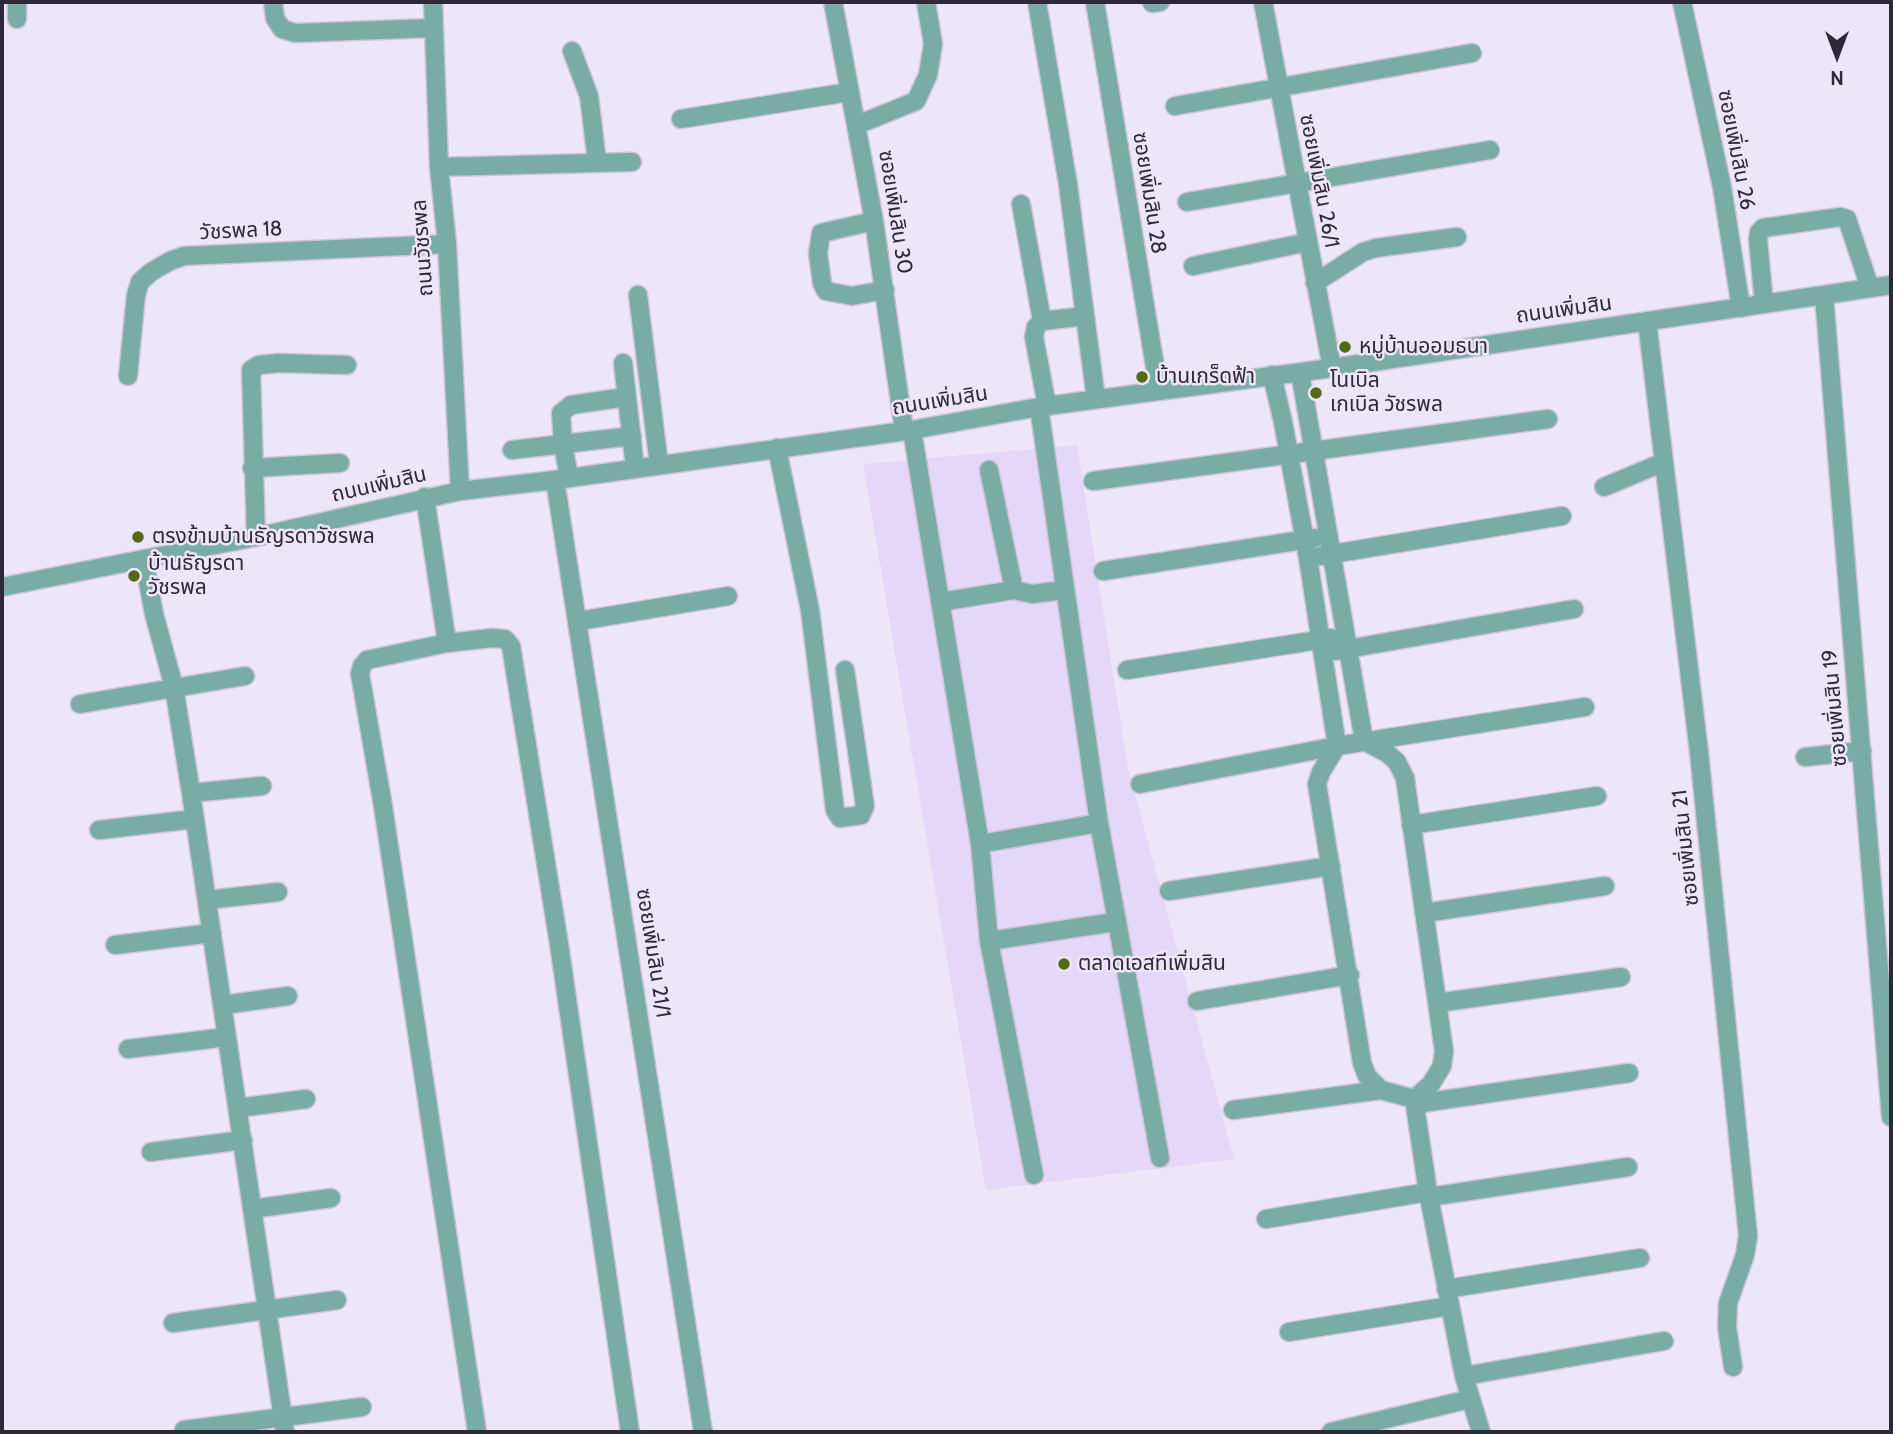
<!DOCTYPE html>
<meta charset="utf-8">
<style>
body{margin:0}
#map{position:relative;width:1893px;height:1434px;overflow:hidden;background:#ede6f9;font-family:Cabin,sans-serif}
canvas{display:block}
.frame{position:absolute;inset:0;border:4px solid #2f283a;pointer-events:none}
.north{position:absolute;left:1802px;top:21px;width:70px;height:70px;-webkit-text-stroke:5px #ede6f9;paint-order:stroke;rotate:180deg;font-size:19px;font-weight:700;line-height:28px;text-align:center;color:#2f283a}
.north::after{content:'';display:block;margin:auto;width:24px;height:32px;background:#2f283a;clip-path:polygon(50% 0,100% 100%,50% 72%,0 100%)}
</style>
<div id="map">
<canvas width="1893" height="1434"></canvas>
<div class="frame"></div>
<div class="north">N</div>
</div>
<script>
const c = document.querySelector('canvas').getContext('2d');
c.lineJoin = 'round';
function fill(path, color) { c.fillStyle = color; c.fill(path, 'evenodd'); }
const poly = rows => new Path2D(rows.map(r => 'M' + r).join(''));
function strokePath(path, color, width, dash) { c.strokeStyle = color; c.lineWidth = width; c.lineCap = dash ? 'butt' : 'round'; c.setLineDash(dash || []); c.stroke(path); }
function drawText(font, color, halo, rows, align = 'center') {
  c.font = font + ' Cabin,"Noto Sans Thai",sans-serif'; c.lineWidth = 5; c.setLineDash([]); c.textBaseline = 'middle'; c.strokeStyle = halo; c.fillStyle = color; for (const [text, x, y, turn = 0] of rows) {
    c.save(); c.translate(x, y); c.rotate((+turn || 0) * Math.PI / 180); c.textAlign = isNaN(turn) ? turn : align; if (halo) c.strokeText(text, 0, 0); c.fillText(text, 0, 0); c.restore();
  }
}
fill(poly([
 [1077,445,1128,769,1234,1159,986,1190,863,464]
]), '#e4d7f7');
const minor = poly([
 [273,2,275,18,282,29,295,33,434,28],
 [433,2,439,167,447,244,460,491],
 [833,2,874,221,904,430],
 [1037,2,1068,184,1085,316,1042,321,1036,327,1034,337,1047,406],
 [1095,2,1159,391],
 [1263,2,1332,368],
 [1682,2,1722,187,1741,308],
 [1152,3,1160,2],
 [17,19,17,2],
 [572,51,589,96,597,162],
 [1175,106,1472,53],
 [681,119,849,92],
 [857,125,916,101,928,75,933,44,926,2],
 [439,167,632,162],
 [1187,202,1490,150],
 [1021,204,1042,321],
 [874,221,821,233,818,253,822,283,826,291,852,296,885,290],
 [1193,266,1308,242],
 [1315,283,1363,252,1376,248,1457,237],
 [638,295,659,465],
 [1824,295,1891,1117],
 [1764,304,1758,240,1759,232,1763,228,1840,217,1847,219,1870,288],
 [1085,316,1096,399],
 [1647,321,1699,752,1748,1236,1745,1255,1728,1303,1727,1327,1733,1367],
 [623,363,635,468],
 [1300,372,1364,741],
 [1272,375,1283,422,1308,558,1337,746,1321,772,1317,784,1362,1063,1367,1076,1381,1090,1414,1099,1431,1084,1442,1066,1444,1051,1405,778,1397,762,1387,753,1364,741],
 [128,376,136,295,140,282,151,272,170,261,184,256,447,244],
 [1039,407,1099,823,1160,1158],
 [912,430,980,844,989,941,1034,1175],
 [777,448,810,610,835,810,840,818,861,815,865,806,845,670],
 [512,450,632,436],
 [252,468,340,463],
 [989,470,1014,590],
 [569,477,563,445,561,413,571,405,626,397],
 [555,480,703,1432],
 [1093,481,1548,419],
 [1604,487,1664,462],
 [425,497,447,643],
 [256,537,251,370,259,365,279,363,347,365],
 [1320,556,1562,516],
 [144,560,154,614,174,687,191,793,285,1432],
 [1103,571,1315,538],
 [2,587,256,537,460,491,555,480,912,430,1039,407,1332,368,1891,285],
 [940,602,1014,590,1032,594,1064,590],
 [579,621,728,596],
 [1336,651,1574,609],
 [1127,670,1331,638],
 [80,704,245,676],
 [1805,757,1862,751],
 [1140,784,1337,746,1585,707],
 [191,793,262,786],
 [1411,825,1597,796],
 [99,830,195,819],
 [980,844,1099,823],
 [1169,891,1331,866],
 [207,900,278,892],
 [1424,913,1605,886],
 [989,941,1115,922],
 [115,945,212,933],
 [1197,1001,1350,975],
 [1437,1003,1621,977],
 [223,1005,288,996],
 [128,1049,227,1037],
 [1414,1099,1428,1192,1464,1376,1481,1432],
 [1415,1104,1629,1073],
 [238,1108,306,1099],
 [1233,1110,1381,1090],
 [151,1152,243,1140],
 [1429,1197,1628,1167],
 [252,1209,331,1198],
 [1266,1219,1428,1192],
 [1446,1289,1640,1258],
 [173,1323,337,1300],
 [1289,1332,1450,1306],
 [1464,1376,1664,1341],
 [184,1430,362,1407],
 [477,1432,383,806,360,674,362,666,367,660,447,643,492,638,505,639,511,646,559,944,630,1432],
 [1331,1432,1470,1399]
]);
strokePath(minor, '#cbc4d7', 21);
strokePath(minor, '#79aca4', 18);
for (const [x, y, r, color] of [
 [1345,347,7,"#536917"],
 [1142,377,7,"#536917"],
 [1316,393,7,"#536917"],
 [138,537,7,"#536917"],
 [134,576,7,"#536917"],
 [1064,964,7,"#536917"]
]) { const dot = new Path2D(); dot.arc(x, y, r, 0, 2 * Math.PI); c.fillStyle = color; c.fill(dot); strokePath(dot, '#ede6f9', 2.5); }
drawText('21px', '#2f283a', '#ede6f9', [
 ["ซอยเพิ่มสิน 26",1736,150,79],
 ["ซอยเพิ่มสิน 26/1",1319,181,79],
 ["ซอยเพิ่มสิน 28",1149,193,81],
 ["ซอยเพิ่มสิน 30",895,212,81],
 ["วัชรพล 18",241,231,-3],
 ["ถนนวัชรพล",423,248,-94],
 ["ถนนเพิ่มสิน",1564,310,-8],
 ["ถนนเพิ่มสิน",940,401,-9],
 ["ถนนเพิ่มสิน",379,485,-13],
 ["ซอยเพิ่มสิน 19",1835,708,-95],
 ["ซอยเพิ่มสิน 21",1686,848,-96],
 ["ซอยเพิ่มสิน 21/1",653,953,81]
]);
drawText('21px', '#2f283a', '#ede6f9', [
 ["หมู่บ้านออมธนา",1359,347],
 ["บ้านเกร็ดฟ้า",1156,377],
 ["โนเบิล",1330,381],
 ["เกเบิล วัชรพล",1330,405],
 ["ตรงข้ามบ้านธัญรดาวัชรพล",152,537],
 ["บ้านธัญรดา",148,564],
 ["วัชรพล",148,588],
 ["ตลาดเอสทีเพิ่มสิน",1078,964]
], 'left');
</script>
